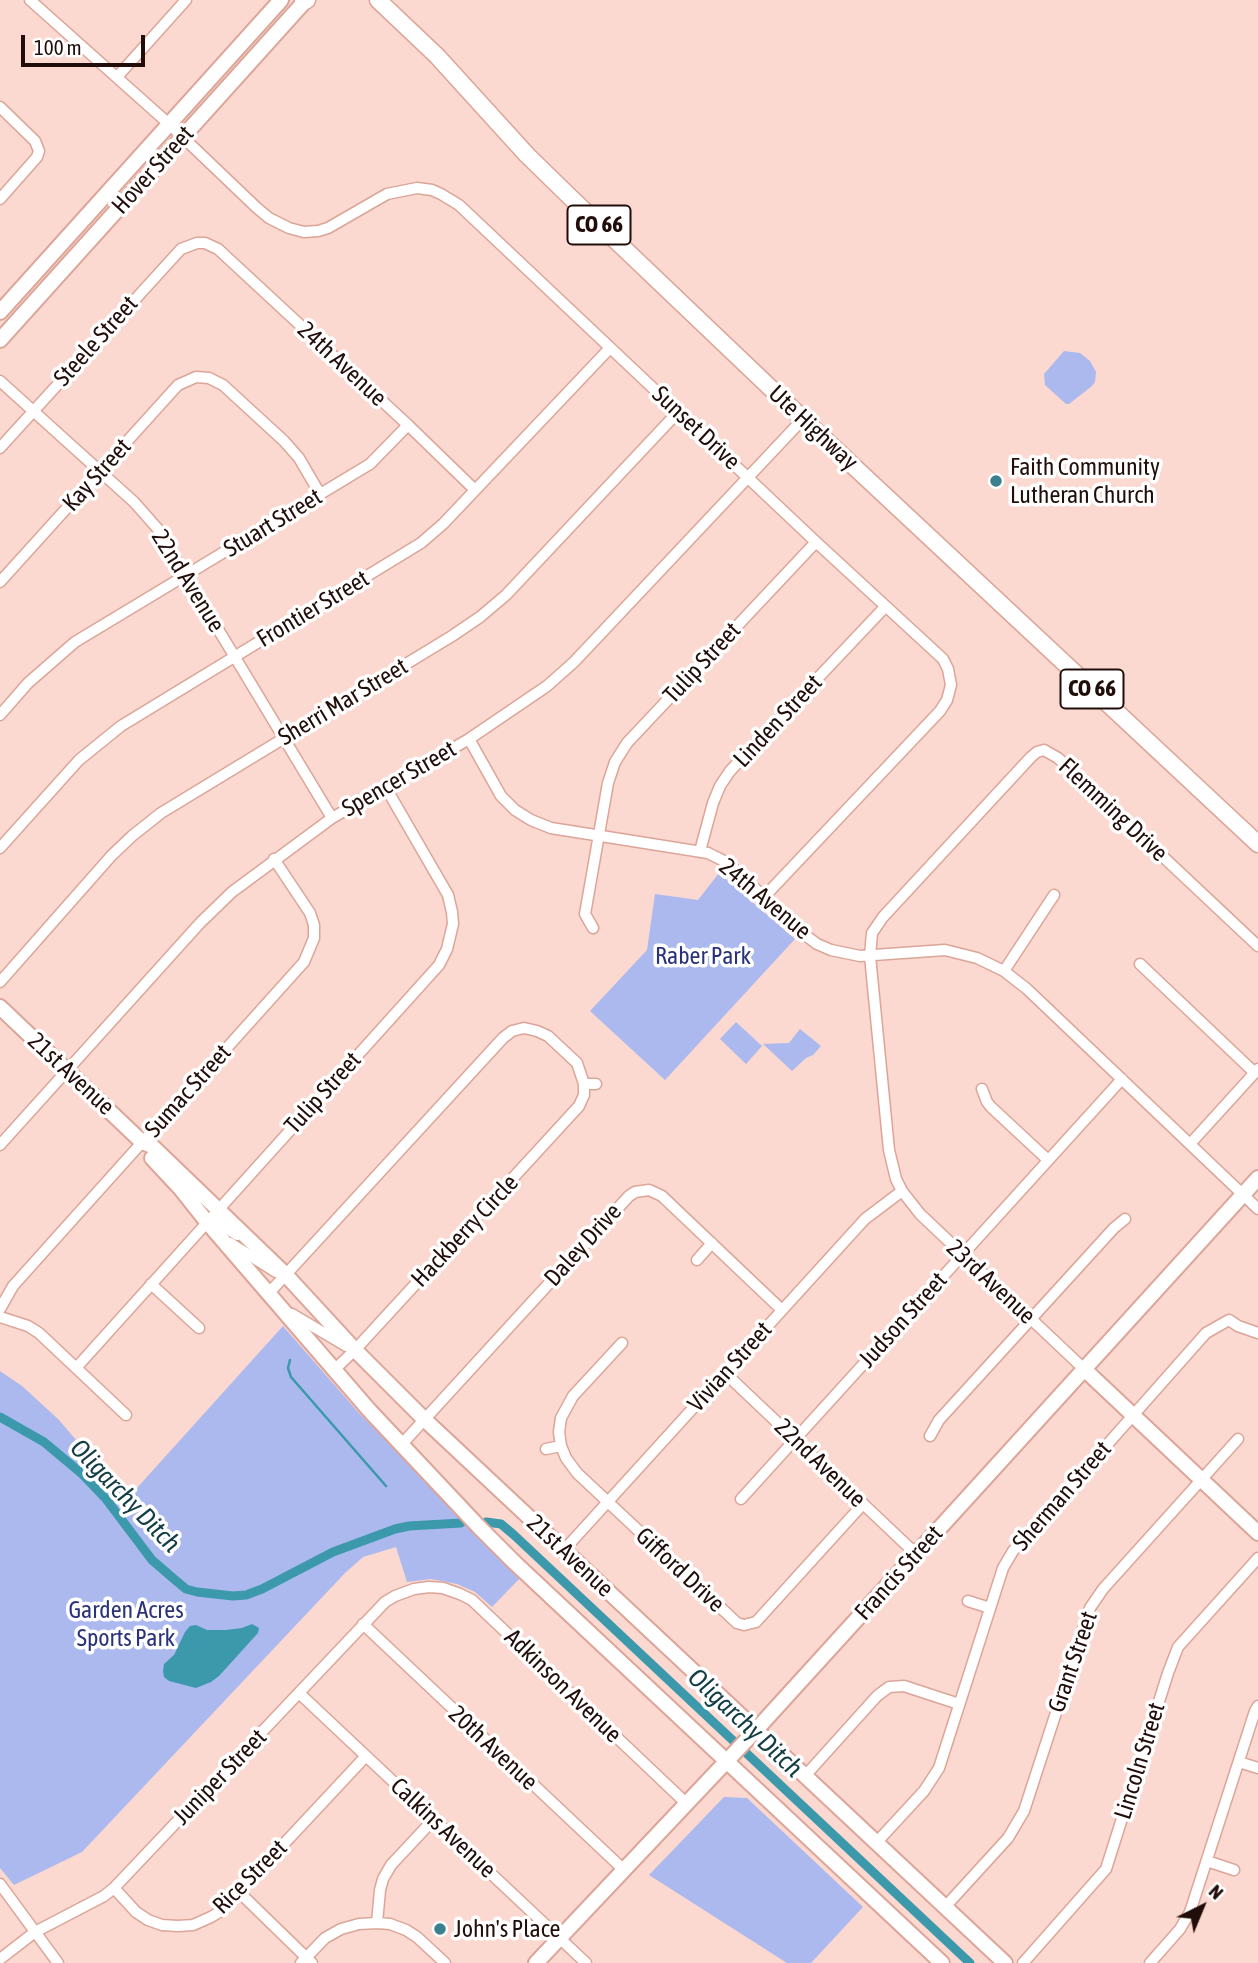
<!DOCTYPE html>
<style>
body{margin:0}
#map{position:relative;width:1258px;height:1963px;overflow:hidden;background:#fbd8d0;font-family:"Asap Condensed",sans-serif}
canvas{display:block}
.north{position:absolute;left:1167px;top:1872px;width:70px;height:70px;-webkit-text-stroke:5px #fff;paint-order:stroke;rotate:43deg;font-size:19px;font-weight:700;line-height:28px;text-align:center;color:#210e0a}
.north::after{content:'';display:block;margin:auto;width:24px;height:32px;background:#210e0a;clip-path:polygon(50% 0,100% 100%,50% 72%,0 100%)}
.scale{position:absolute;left:21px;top:35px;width:124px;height:32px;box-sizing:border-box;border:4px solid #210e0a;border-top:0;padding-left:9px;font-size:21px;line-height:24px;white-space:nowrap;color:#210e0a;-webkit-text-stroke:5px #fff;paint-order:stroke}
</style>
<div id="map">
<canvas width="1258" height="1963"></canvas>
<div class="north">N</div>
<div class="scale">100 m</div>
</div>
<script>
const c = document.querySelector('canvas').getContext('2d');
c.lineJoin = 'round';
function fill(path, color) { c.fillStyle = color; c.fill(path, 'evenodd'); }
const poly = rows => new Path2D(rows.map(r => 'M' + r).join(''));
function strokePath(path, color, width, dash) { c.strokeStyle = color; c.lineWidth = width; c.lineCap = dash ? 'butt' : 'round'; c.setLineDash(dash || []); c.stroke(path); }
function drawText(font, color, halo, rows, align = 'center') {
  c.font = font + ' "Asap Condensed",sans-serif'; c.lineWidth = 7; c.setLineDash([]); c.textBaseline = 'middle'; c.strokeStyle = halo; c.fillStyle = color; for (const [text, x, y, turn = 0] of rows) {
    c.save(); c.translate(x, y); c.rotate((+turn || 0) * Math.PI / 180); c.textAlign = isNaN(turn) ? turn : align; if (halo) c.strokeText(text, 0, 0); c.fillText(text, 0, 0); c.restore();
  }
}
fill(poly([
 [1064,351,1080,353,1090,361,1096,372,1095,382,1092,386,1069,404,1066,404,1045,385,1044,374],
 [719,873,795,939,665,1080,590,1011,647,950,655,894,698,900],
 [736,1022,762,1046,746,1064,720,1039],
 [800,1029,821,1046,813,1055,806,1058,792,1071,763,1044,789,1043],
 [283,1326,358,1412,521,1577,492,1607,475,1592,457,1584,431,1579,407,1582,396,1547,363,1557,345,1573,82,1852,14,1885,0,1868,0,1371,22,1386,58,1419,127,1499],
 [724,1797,747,1798,863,1907,811,1963,787,1963,649,1875]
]), '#abb9ee');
fill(poly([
 [252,1624,259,1628,258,1633,219,1676,211,1682,196,1688,169,1681,164,1677,163,1671,164,1664,174,1655,185,1632,190,1626,196,1625,207,1630,226,1630,242,1628]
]), '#3c99ac');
strokePath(poly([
 [290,1360,288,1368,291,1377,386,1486]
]), '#3c99ac', 2.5);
strokePath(poly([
 [0,1417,44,1442,81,1473,106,1499,152,1560,174,1579,186,1589,197,1592,233,1596,246,1595,262,1589,333,1552,395,1529,409,1526,461,1523],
 [486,1522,501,1524,514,1535,970,1963]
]), '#3c99ac', 9);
const street = poly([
 [30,0,169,124,257,208,269,218,289,228,304,232,318,231,328,228,387,194,417,188,432,190,441,194,459,205,816,542,943,659,948,669,951,685,947,700,940,711,764,897],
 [117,77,186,0],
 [0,107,35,141,39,151,37,157,0,199],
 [0,381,134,502,157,528,332,818],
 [0,448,181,249,197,243,205,243,218,249,408,425,475,490],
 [0,582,178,385,196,377,209,378,223,385,284,441,299,458,320,494],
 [0,715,28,683,75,642,370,464,408,425],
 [469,739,501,796,515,810,531,820,551,828,708,853,722,860,735,870,805,935,817,944,831,950,860,956,945,950,977,958,1004,971,1027,989,1258,1209],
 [0,848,79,760,121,726,421,543,443,524,610,348],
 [700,851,713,803,720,786,730,771,885,607],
 [593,928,585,914,608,783,615,762,627,743,816,542],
 [1140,964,1255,1073],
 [1004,971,1054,895],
 [0,982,112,855,132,836,161,813,452,636,480,617,506,595,678,412],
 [584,1084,596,1084],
 [982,1089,987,1102,991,1107,1048,1160],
 [1190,1144,1258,1069],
 [0,1145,200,923,232,892,332,818,469,739,547,686,574,662,803,419],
 [210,1218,237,1235],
 [230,1243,276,1272],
 [697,1260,712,1243],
 [151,1284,199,1328],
 [268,1294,503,1038,512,1031,524,1028,537,1031,548,1036,577,1063,584,1084,584,1095,579,1106,355,1350,334,1370],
 [0,1309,13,1286,304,962,314,938,314,925,310,913,274,859],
 [292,1314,346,1346],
 [0,1317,28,1326,39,1333,126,1415],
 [622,1343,573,1396,561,1418,559,1432,561,1446,566,1458,577,1473,737,1623,744,1625,756,1622,863,1504],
 [76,1368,439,965,447,949,453,924,452,912,448,895,386,788],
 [1084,1369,920,1214,902,1191,896,1179,889,1150,870,956,872,933,883,917,1031,757,1037,752,1044,750,1058,758,1258,946],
 [725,1373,916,1554],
 [930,1436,939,1420,1114,1228,1125,1219],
 [402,1444,629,1196,635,1192,649,1190,662,1196,782,1310],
 [546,1449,561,1446],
 [741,1499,1122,1079],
 [564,1550,865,1219,902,1191],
 [968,1601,990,1608],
 [363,1624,624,1870],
 [299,1693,586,1963],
 [1239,1762,1258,1768],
 [805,1776,877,1696,889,1687,904,1686,959,1704],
 [876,1843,924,1791,939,1768,1003,1568,1013,1551,1206,1333,1229,1320,1238,1326,1258,1333],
 [1207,1861,1234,1870],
 [0,1884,58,1963],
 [114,1888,136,1912,148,1920,162,1925,178,1926,193,1925,211,1917,221,1911,239,1892,366,1756],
 [239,1892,312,1963],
 [945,1907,1008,1838,1024,1811,1090,1608,1103,1589,1238,1439],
 [377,1923,380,1890,383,1879,391,1865,434,1819],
 [0,1959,35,1932,104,1896,114,1888,385,1602,395,1596,414,1589,429,1587,443,1588,460,1594,472,1600,687,1804],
 [301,1963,325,1938,341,1929,359,1924,377,1923,390,1924,406,1930,417,1937,445,1963],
 [1023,1963,1106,1869,1168,1673,1178,1647,1258,1558],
 [1150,1963,1180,1929,1190,1912,1255,1711,1258,1706]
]);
const secondary = poly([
 [0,312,281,0],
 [0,340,306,0],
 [0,1007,142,1142,152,1146,285,1274,355,1350,424,1419,1005,1963],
 [152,1158,180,1188,207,1222,369,1410,479,1527,515,1563,942,1963],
 [1084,1369,1258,1533],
 [536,1963,756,1730,1258,1178]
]);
const primary = poly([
 [378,0,437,56,527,155,569,196,803,419,1258,844],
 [303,2,307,0]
]);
strokePath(street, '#dca598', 13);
strokePath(secondary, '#dca598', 18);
strokePath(primary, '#dca598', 19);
strokePath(street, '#fff', 10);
strokePath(secondary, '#fff', 14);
strokePath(primary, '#fff', 16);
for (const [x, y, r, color] of [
 [996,481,7,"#3b808e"],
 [440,1929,7,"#3b808e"]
]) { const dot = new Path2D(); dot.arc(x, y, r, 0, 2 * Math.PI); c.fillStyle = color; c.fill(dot); strokePath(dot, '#fff', 2.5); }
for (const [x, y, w] of [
 [599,225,63],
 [1092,689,63]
]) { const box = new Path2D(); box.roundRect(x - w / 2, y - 19.5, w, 39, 5); c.fillStyle = '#fff'; c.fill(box); strokePath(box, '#210e0a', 2); }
drawText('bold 23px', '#210e0a', null, [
 ["CO 66",599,225],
 ["CO 66",1092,689]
]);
drawText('24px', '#210e0a', '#fff', [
 ["Hover Street",153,170,-48],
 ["Steele Street",96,341,-48],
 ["24th Avenue",342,364,43],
 ["Sunset Drive",696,428,43],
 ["Ute Highway",813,428,43],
 ["Kay Street",97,475,-48],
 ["Stuart Street",273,523,-31],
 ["22nd Avenue",188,581,58],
 ["Frontier Street",313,609,-31],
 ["Tulip Street",702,663,-47],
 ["Sherri Mar Street",343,702,-31],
 ["Linden Street",778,721,-47],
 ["Spencer Street",399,779,-30],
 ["Flemming Drive",1113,810,43],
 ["24th Avenue",765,899,40],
 ["21st Avenue",71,1074,43],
 ["Sumac Street",188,1091,-48],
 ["Tulip Street",323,1093,-48],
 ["Hackberry Circle",465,1231,-47],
 ["Daley Drive",583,1245,-48],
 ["23rd Avenue",991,1282,43],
 ["Judson Street",903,1320,-48],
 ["Vivian Street",730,1367,-48],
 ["22nd Avenue",820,1463,44],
 ["Sherman Street",1062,1496,-49],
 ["21st Avenue",570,1556,43],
 ["Gifford Drive",680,1570,43],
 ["Francis Street",899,1573,-48],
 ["Grant Street",1073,1662,-71],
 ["Adkinson Avenue",563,1686,44],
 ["20th Avenue",493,1748,43],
 ["Lincoln Street",1140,1761,-73],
 ["Juniper Street",220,1777,-46],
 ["Calkins Avenue",443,1828,43],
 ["Rice Street",250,1877,-45]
]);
drawText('24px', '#210e0a', '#fff', [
 ["Faith Community",1010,467],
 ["Lutheran Church",1010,495],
 ["John's Place",454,1929]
], 'left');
drawText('24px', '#2a337a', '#fff', [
 ["Raber Park",703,956],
 ["Garden Acres",126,1610],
 ["Sports Park",126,1638]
]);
drawText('italic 26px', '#133d46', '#fff', [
 ["Oligarchy Ditch",125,1496,46],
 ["Oligarchy Ditch",745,1723,43]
]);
</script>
